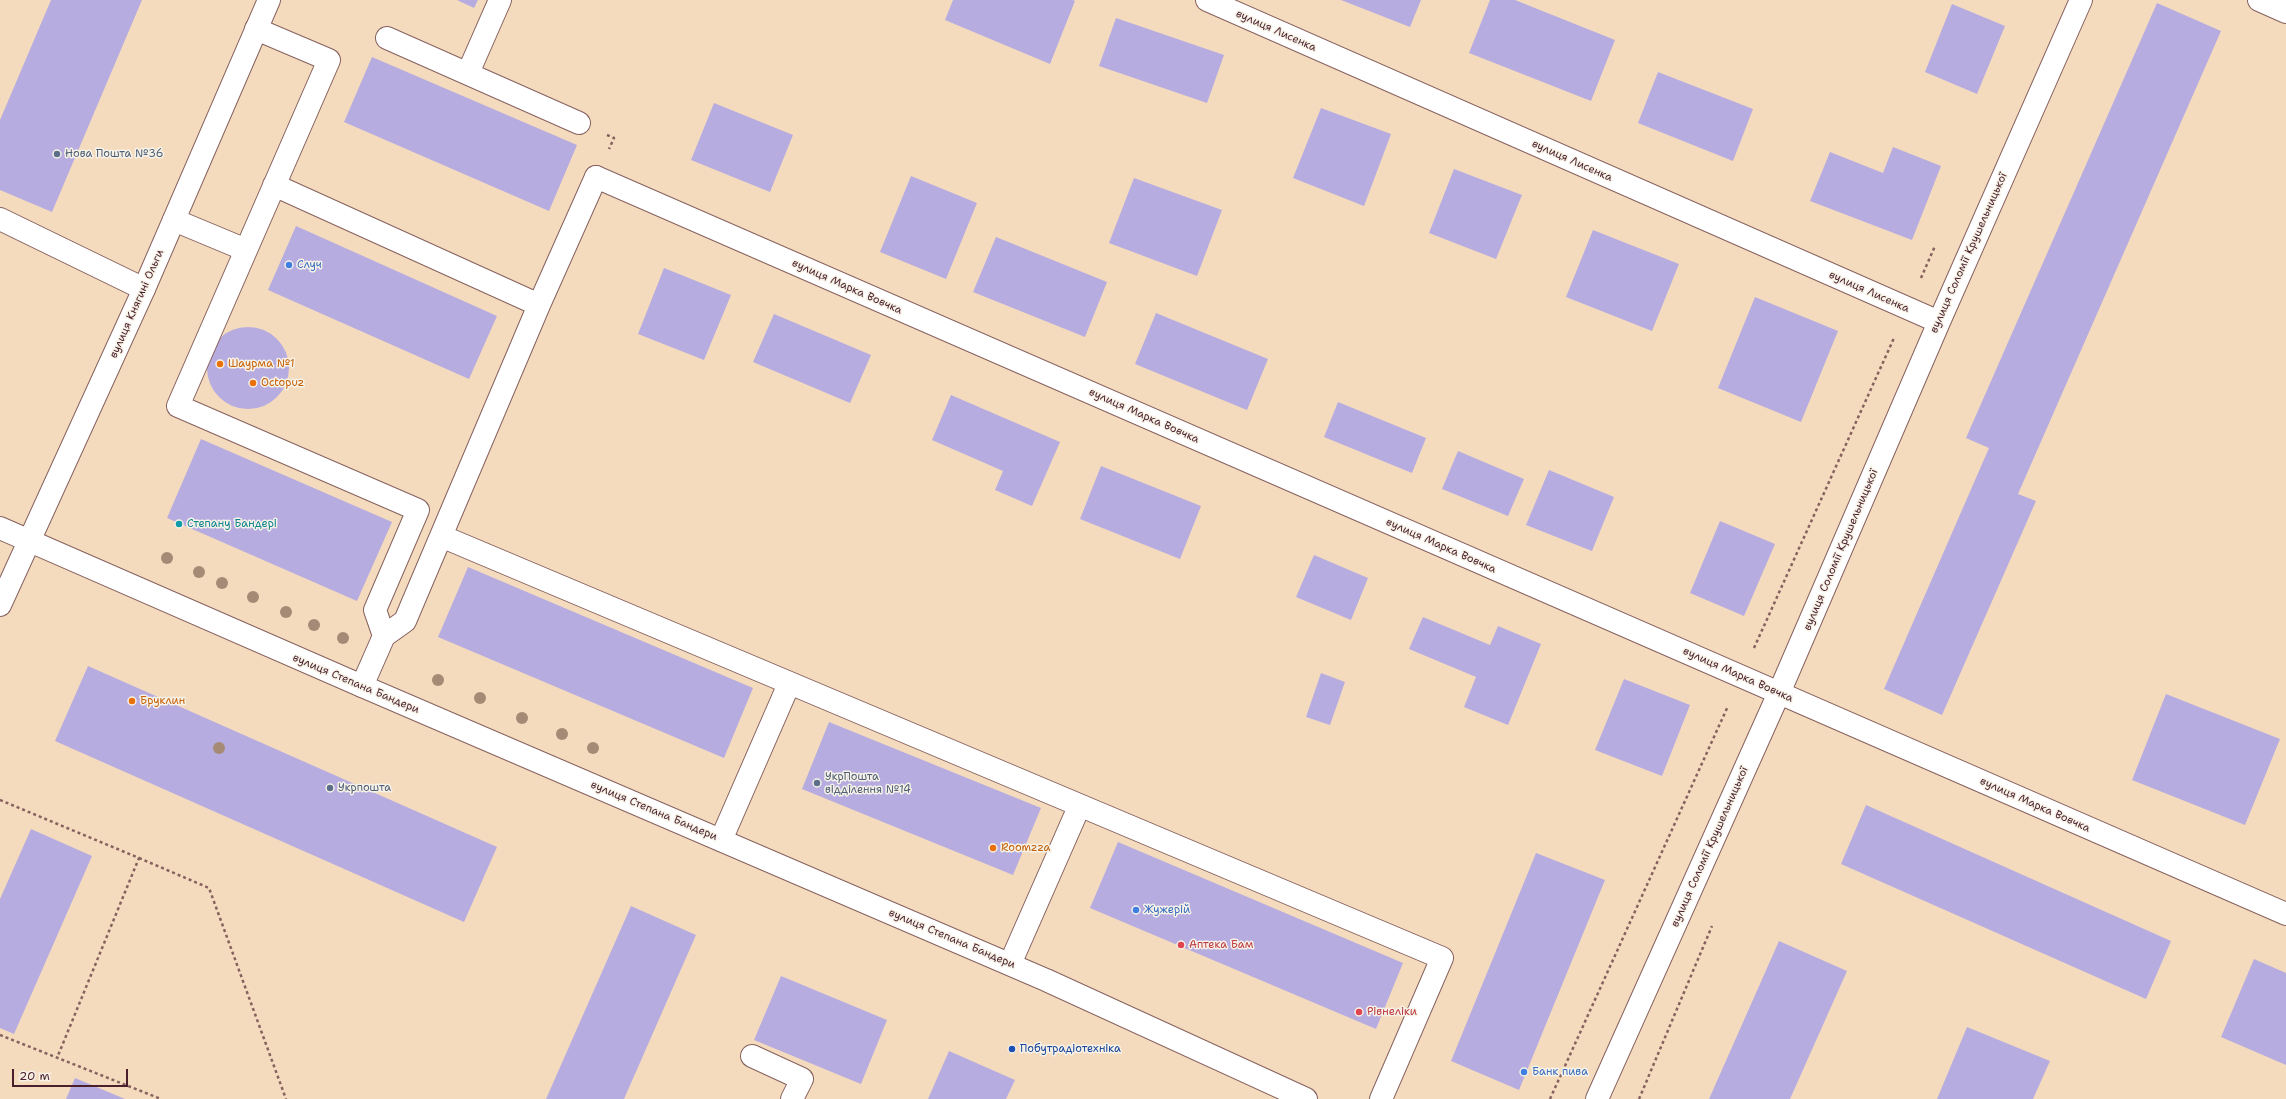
<!DOCTYPE html>
<meta charset="utf-8">
<style>
body{margin:0}
#map{position:relative;width:2286px;height:1099px;overflow:hidden;background:#f4dbbe;font-family:"Shantell Sans",sans-serif}
canvas{display:block}
.scale{position:absolute;left:12px;top:1069px;width:116px;height:18px;box-sizing:border-box;border:2px solid #4a1f2b;border-top:0;padding-left:5px;font-size:12px;line-height:14px;white-space:nowrap;color:#4a1f2b;-webkit-text-stroke:3px #f7f3e8;paint-order:stroke}
</style>
<div id="map">
<canvas width="2286" height="1099"></canvas>
<div class="scale">20 m</div>
</div>
<script>
const c = document.querySelector('canvas').getContext('2d');
c.lineJoin = 'round';
function fill(path, color) { c.fillStyle = color; c.fill(path, 'evenodd'); }
const poly = rows => new Path2D(rows.map(r => 'M' + r).join(''));
function strokePath(path, color, width, dash) { c.strokeStyle = color; c.lineWidth = width; c.lineCap = dash ? 'butt' : 'round'; c.setLineDash(dash || []); c.stroke(path); }
function drawText(font, color, halo, rows, align = 'center') {
  c.font = font + ' "Shantell Sans",sans-serif'; c.lineWidth = 3; c.setLineDash([]); c.textBaseline = 'middle'; c.strokeStyle = halo; c.fillStyle = color; for (const [text, x, y, turn = 0] of rows) {
    c.save(); c.translate(x, y); c.rotate((+turn || 0) * Math.PI / 180); c.textAlign = isNaN(turn) ? turn : align; if (halo) c.strokeText(text, 0, 0); c.fillText(text, 0, 0); c.restore();
  }
}
fill(poly([
 [51,0,142,0,52,212,0,190,0,120],
 [457,0,478,0,474,8],
 [953,0,1073,0,1075,1,1050,64,945,20],
 [1341,0,1421,0,1410,27],
 [1490,0,1515,0,1615,40,1591,101,1469,53],
 [2157,3,2221,31,2018,494,2036,501,1942,715,1884,689,1989,448,1966,438],
 [1952,4,2005,26,1977,94,1925,72],
 [1116,18,1224,55,1207,103,1099,66],
 [372,57,577,145,549,211,344,122],
 [1658,72,1753,109,1733,161,1638,123],
 [714,103,793,135,770,192,691,160],
 [1321,108,1391,134,1364,206,1293,178],
 [1893,147,1941,166,1912,240,1810,201,1830,152,1883,173],
 [1454,169,1522,195,1496,259,1429,233],
 [911,176,977,203,946,279,880,252],
 [1134,178,1222,210,1197,276,1109,243],
 [296,226,497,316,469,379,268,290],
 [1593,230,1679,264,1652,331,1566,297],
 [996,237,1107,282,1085,337,973,292],
 [664,268,731,295,704,360,638,334],
 [1755,297,1838,331,1801,422,1718,388],
 [1156,313,1268,359,1247,410,1135,364],
 [774,314,871,355,850,403,753,362],
 '207 368a41 41 0 1 1 82 0a41 41 0 1 1-82 0Z',
 [951,395,1060,442,1032,506,995,490,1003,471,932,440],
 [1338,402,1426,438,1412,473,1324,437],
 [201,439,392,522,357,601,167,518],
 [1458,451,1524,479,1508,516,1442,489],
 [1101,466,1201,506,1180,559,1080,519],
 [1549,470,1614,497,1592,551,1526,525],
 [1720,521,1775,544,1744,616,1690,593],
 [1314,555,1368,578,1351,620,1296,597],
 [468,567,753,688,724,758,438,637],
 [1423,617,1490,645,1498,626,1541,644,1508,725,1464,707,1476,677,1409,649],
 [88,666,497,847,464,922,55,741],
 [1321,673,1345,682,1330,725,1306,717],
 [1624,679,1690,705,1662,776,1595,750],
 [2166,694,2280,739,2245,825,2132,780],
 [829,722,1041,808,1013,875,802,789],
 [1866,805,2171,941,2146,999,1841,864],
 [31,829,92,856,14,1034,0,1028,0,899],
 [1118,842,1403,963,1376,1029,1090,908],
 [1536,853,1605,880,1519,1090,1451,1061],
 [631,906,696,935,624,1099,546,1099],
 [1779,941,1847,971,1790,1099,1709,1099],
 [2254,959,2286,973,2286,1065,2221,1037],
 [781,976,887,1020,861,1084,754,1040],
 [1967,1027,2050,1061,2033,1099,1937,1099],
 [949,1051,1015,1080,1006,1099,928,1099],
 [75,1078,125,1099,66,1099]
]), '#b7ace0');
const lane = poly([
 [256,29,329,60,178,406,418,510,375,610,384,636],
 [387,38,579,123],
 [468,73,500,0],
 [274,185,539,305],
 [0,219,144,289],
 [174,220,246,250],
 [441,536,1442,958,1381,1099],
 [362,686,384,636,405,621,539,305,596,177],
 [721,840,789,684],
 [1010,964,1079,807],
 [752,1056,802,1079,792,1099]
]);
const street = poly([
 [1207,0,1939,322],
 [2259,0,2286,12],
 [596,177,2286,914],
 [1597,1099,1779,693,1939,322,2081,0]
]);
const secondary = poly([
 [0,528,362,686,1046,980,1306,1099],
 [0,605,144,289,269,0]
]);
strokePath(lane, '#86615e', 24);
strokePath(street, '#86615e', 24);
strokePath(secondary, '#86615e', 24);
strokePath(poly([
 [607,135,614,138,609,149],
 [1921,278,1935,246],
 [1754,648,1894,338],
 [0,800,139,858,57,1058],
 [139,858,209,888,286,1099],
 [0,1035,161,1099],
 [1550,1099,1728,706],
 [1639,1099,1712,926]
]), '#86615e', 2.5, [3, 3]);
strokePath(lane, '#fff', 22);
strokePath(street, '#fff', 22);
strokePath(secondary, '#fff', 22);
c.fillStyle = '#a58b76';
for (const [x, y] of [
 [167,558],
 [199,572],
 [222,583],
 [253,597],
 [286,612],
 [314,625],
 [343,638],
 [438,680],
 [480,698],
 [522,718],
 [562,734],
 [219,748],
 [593,748]
]) { c.beginPath(); c.arc(x, y, 6, 0, 2 * Math.PI); c.fill(); }
for (const [x, y, r, color] of [
 [57,154,4,"#5c6f8a"],
 [289,265,4,"#3f7fe0"],
 [220,364,4,"#e8710a"],
 [253,383,4,"#e8710a"],
 [179,524,4,"#0f9aa8"],
 [132,701,4,"#e8710a"],
 [817,783,4,"#5c6f8a"],
 [330,788,4,"#5c6f8a"],
 [993,848,4,"#e8710a"],
 [1136,910,4,"#3f7fe0"],
 [1181,945,4,"#e0444e"],
 [1359,1012,4,"#e0444e"],
 [1012,1049,4,"#1a4fb4"],
 [1524,1072,4,"#3f7fe0"]
]) { const dot = new Path2D(); dot.arc(x, y, r, 0, 2 * Math.PI); c.fillStyle = color; c.fill(dot); strokePath(dot, '#f7f3e8', 1.5); }
drawText('11px', '#4a1f2b', '#f7f3e8', [
 ["вулиця Лисенка",1276,31,24],
 ["вулиця Лисенка",1572,161,24],
 ["вулиця Соломії Крушельницької",1969,253,-66],
 ["вулиця Марка Вовчка",847,287,24],
 ["вулиця Лисенка",1869,292,24],
 ["вулиця Княгині Ольги",137,304,-66],
 ["вулиця Марка Вовчка",1144,416,24],
 ["вулиця Марка Вовчка",1441,546,24],
 ["вулиця Соломії Крушельницької",1841,550,-67],
 ["вулиця Марка Вовчка",1738,675,24],
 ["вулиця Степана Бандери",356,684,23],
 ["вулиця Марка Вовчка",2035,805,24],
 ["вулиця Степана Бандери",654,811,23],
 ["вулиця Соломії Крушельницької",1710,847,-66],
 ["вулиця Степана Бандери",952,939,23]
]);
drawText('11px', '#4e5e75', '#f7f3e8', [
 ["Нова Пошта №36",65,154],
 ["УкрПошта",825,777],
 ["відділення №14",825,790],
 ["Укрпошта",338,788]
], 'left');
drawText('11px', '#366cbe', '#f7f3e8', [
 ["Случ",297,265],
 ["Жужерій",1144,910],
 ["Банк пива",1532,1072]
], 'left');
drawText('11px', '#c56008', '#f7f3e8', [
 ["Шаурма №1",228,364],
 ["Octopuz",261,383],
 ["Бруклин",140,701],
 ["Roomzza",1001,848]
], 'left');
drawText('11px', '#0d838f', '#f7f3e8', [
 ["Степану Бандері",187,524]
], 'left');
drawText('11px', '#be3a42', '#f7f3e8', [
 ["Аптека Бам",1189,945],
 ["Рівнеліки",1367,1012]
], 'left');
drawText('11px', '#164399', '#f7f3e8', [
 ["Побутрадіотехніка",1020,1049]
], 'left');
</script>
